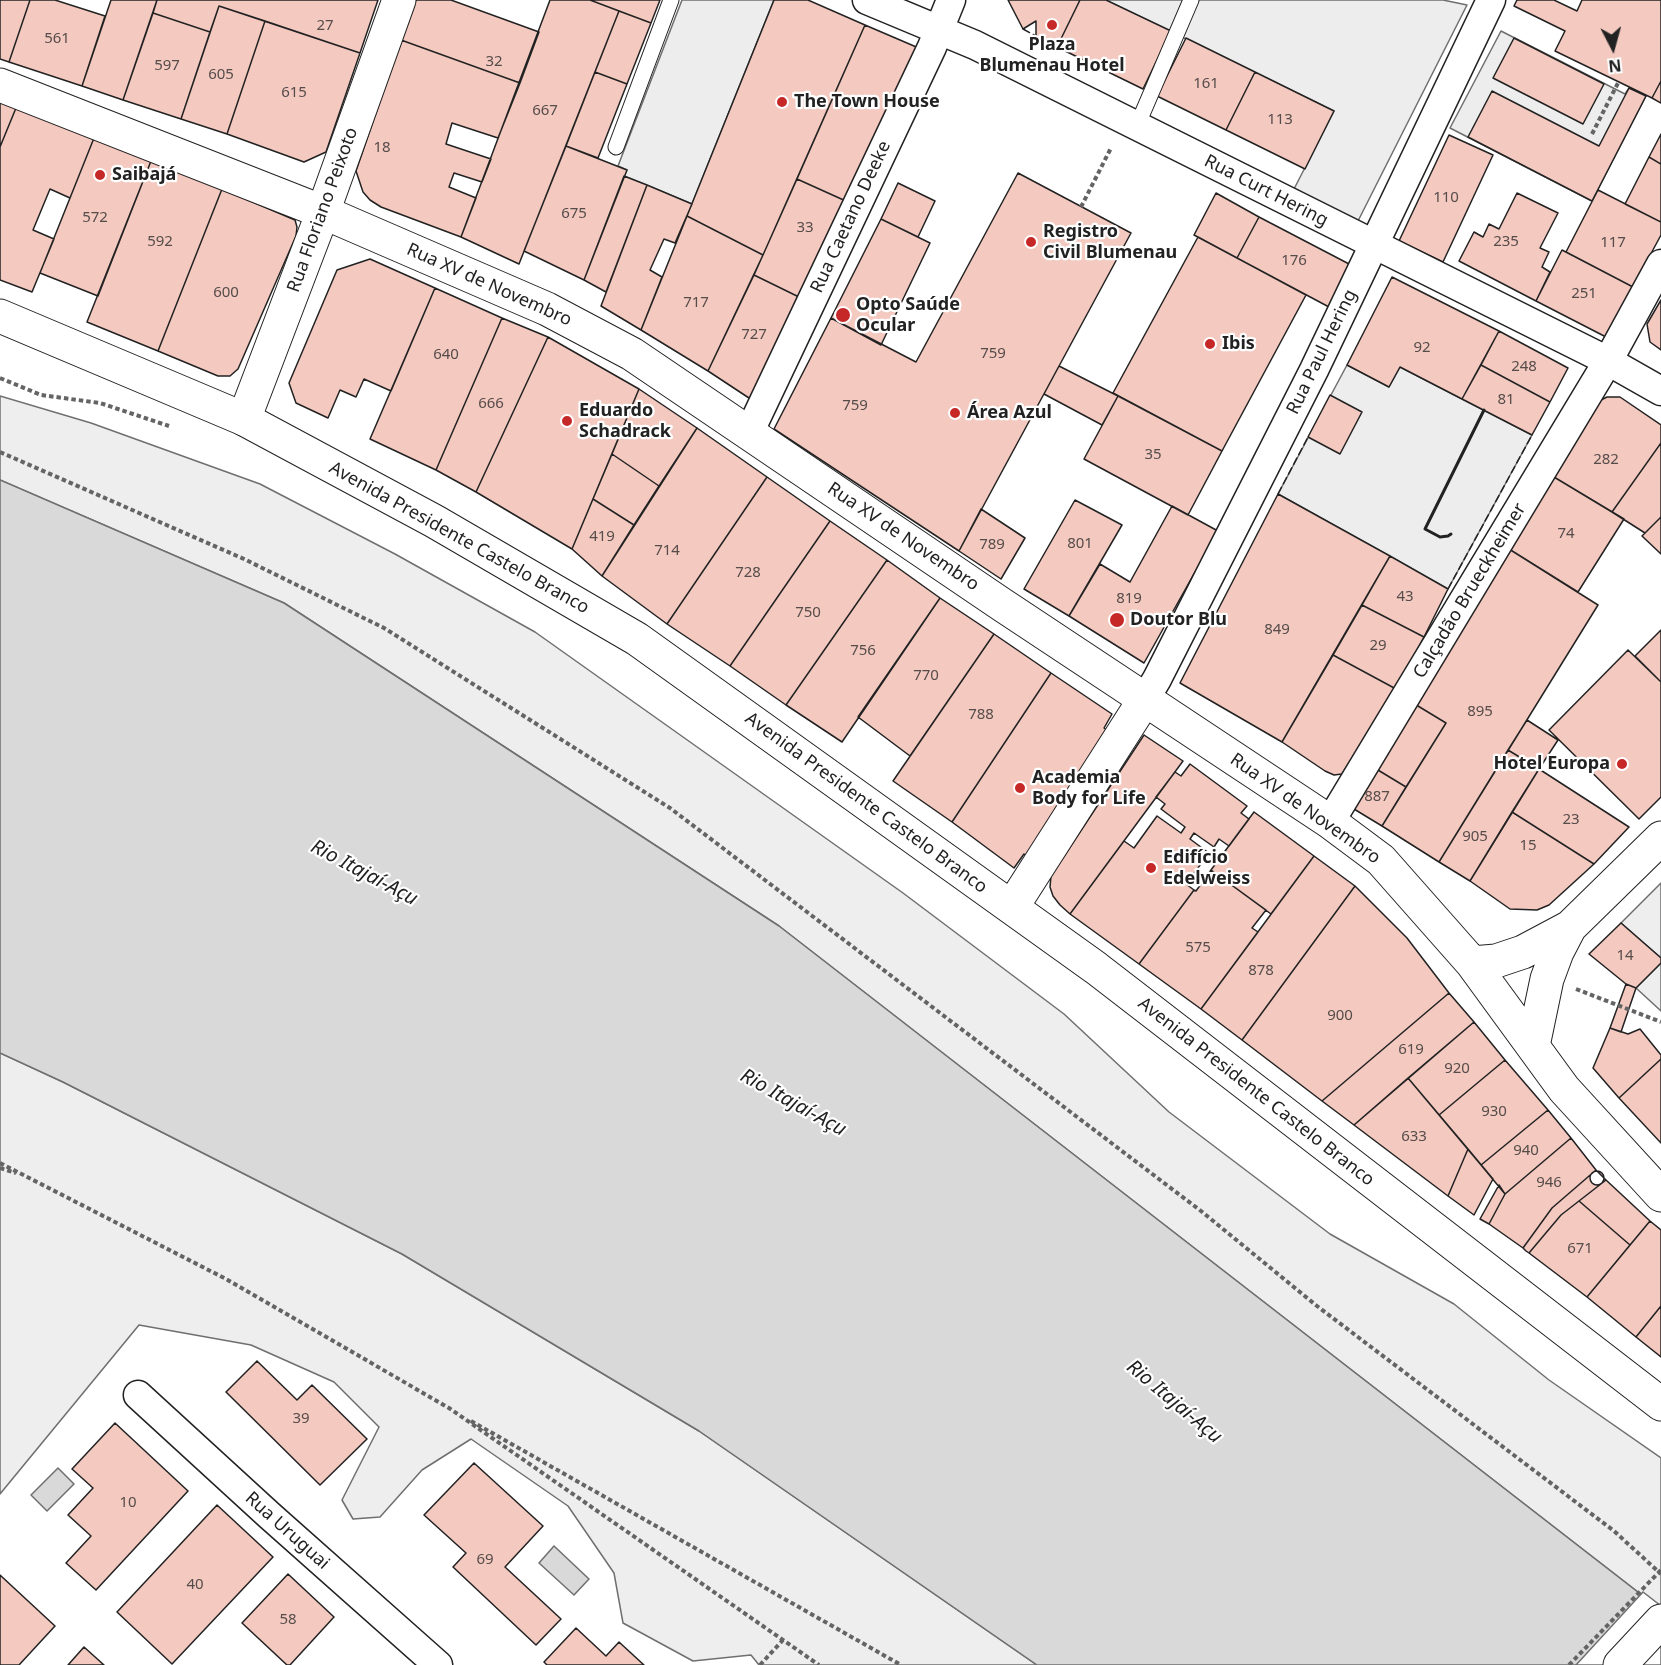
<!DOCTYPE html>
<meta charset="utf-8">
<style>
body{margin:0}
#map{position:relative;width:1661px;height:1665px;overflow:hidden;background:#fff;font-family:"Noto Sans",sans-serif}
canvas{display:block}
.north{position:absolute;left:1583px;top:18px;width:60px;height:60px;-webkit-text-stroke:4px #fff;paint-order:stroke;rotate:174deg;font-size:16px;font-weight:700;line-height:24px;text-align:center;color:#222}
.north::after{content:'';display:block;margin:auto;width:21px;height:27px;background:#222;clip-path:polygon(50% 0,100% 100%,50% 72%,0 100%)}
</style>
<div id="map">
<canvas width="1661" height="1665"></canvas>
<div class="north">N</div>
</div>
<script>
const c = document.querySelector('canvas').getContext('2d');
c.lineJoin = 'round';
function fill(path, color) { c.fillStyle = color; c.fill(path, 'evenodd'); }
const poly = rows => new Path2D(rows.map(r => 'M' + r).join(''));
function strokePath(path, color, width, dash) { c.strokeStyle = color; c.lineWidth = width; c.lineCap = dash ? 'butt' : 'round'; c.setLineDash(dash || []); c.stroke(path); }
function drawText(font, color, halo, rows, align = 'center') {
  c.font = font + ' "Noto Sans",sans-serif'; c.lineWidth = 4.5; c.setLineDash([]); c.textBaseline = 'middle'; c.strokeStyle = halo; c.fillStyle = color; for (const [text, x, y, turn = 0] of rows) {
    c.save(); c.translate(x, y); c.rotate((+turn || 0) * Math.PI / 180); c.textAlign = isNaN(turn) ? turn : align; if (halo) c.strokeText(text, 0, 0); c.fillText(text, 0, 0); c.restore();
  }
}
const green = poly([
 [0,396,91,423,260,484,395,554,535,632,903,893,1064,1014,1169,1112,1330,1234,1454,1304,1549,1380,1661,1458,1661,1610,779,926,284,603,0,480,0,396],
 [1661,883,1661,958,1621,923,1661,883],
 [1661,963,1661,1011,1636,988,1661,963],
 [0,1053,63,1082,402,1254,699,1431,1037,1665,759,1665,751,1655,693,1661,623,1623,614,1573,568,1506,471,1439,422,1470,380,1517,353,1519,342,1500,379,1427,334,1382,251,1345,139,1325,0,1494,0,1053]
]);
fill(green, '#eee');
strokePath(green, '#6f6f6f', 1.5);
const parking = poly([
 [682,0,774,0,692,204,624,176,627,170,618,166,682,0],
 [1106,0,1443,0,1467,5,1357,223,1294,189,1334,111,1106,0],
 [1501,31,1625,94,1629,88,1646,96,1592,201,1450,128,1501,31],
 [1347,365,1389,387,1400,367,1532,435,1448,589,1278,494,1347,365]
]);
fill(parking, '#ededed');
strokePath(parking, '#6f6f6f', 1.5);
const water = poly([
 [0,480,284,603,779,926,1661,1610,1661,1665,1037,1665,699,1431,402,1254,63,1082,0,1053,0,480],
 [58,1468,74,1484,47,1511,31,1495,58,1468],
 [554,1546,589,1579,574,1595,539,1563,554,1546]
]);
fill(water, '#d9d9d9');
strokePath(water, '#6f6f6f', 1.5);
const pier = poly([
 [1643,1592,1661,1606,1661,1665,1576,1665,1643,1592]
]);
fill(pier, '#fff');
strokePath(pier, '#6f6f6f', 1.5);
const building = poly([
 [0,0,30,0,9,62,0,59,0,0],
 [30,0,55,0,105,16,82,86,9,62,30,0],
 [111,0,157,0,123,100,82,86,111,0],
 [157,0,378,0,360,53,219,6,210,32,153,13,157,0],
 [416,0,451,0,539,32,520,83,401,40,416,0],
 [550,0,590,0,619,11,519,264,461,237,550,0],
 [590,0,660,0,651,23,590,0],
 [774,0,808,0,865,25,763,255,687,216,774,0],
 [1008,0,1080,0,1057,47,1036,36,1036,21,1023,29,1008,0],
 [1080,0,1106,0,1171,31,1143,89,1057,47,1080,0],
 [1517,0,1554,0,1577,11,1582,0,1661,0,1661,81,1652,98,1555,51,1565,31,1514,6,1517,0],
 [219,6,265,21,227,134,181,119,219,6],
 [619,11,651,23,627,84,595,72,619,11],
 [153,13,210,32,181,119,123,100,153,13],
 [265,21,360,53,326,152,304,162,227,134,265,21],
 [865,25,921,49,848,202,797,179,865,25],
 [1186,38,1255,72,1226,130,1157,96,1186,38],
 [1514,38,1604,84,1583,124,1493,78,1514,38],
 [401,40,520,83,498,138,452,123,446,144,491,159,482,182,454,173,449,187,476,198,461,237,381,207,370,200,363,192,356,171,401,40],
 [595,72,627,84,598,158,566,146,595,72],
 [1255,72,1334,111,1305,169,1226,130,1255,72],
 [1661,81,1661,103,1652,98,1661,81],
 [1629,88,1646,96,1592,201,1468,137,1492,91,1599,146,1629,88],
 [0,101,16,108,0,147,0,101],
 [16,108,94,138,70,198,50,189,33,230,54,239,32,292,0,280,0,147,16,108],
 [1661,134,1661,164,1649,157,1661,134],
 [1449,135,1493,155,1443,262,1399,241,1449,135],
 [94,138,151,161,98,296,40,273,94,138],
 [566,146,627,170,584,280,524,251,566,146],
 [1649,157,1661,164,1661,222,1625,204,1649,157],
 [151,161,222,189,158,351,87,322,151,161],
 [1018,173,1131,233,959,551,774,429,831,318,916,362,1018,173],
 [624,176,647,185,606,292,584,280,624,176],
 [797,179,848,202,801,298,754,275,797,179],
 [898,183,935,201,918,237,881,219,898,183],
 [647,185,692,204,675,243,664,239,650,270,662,277,641,330,601,306,647,185],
 [222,189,295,220,297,227,296,236,238,369,230,376,218,376,158,351,222,189],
 [1598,190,1661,222,1661,235,1633,287,1566,252,1598,190],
 [1216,193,1259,217,1237,258,1194,235,1216,193],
 [1517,193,1558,213,1540,248,1549,252,1542,267,1550,272,1536,301,1459,261,1474,232,1483,237,1489,224,1499,229,1517,193],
 [687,216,763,255,708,371,641,330,687,216],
 [1259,217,1351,265,1329,307,1237,258,1259,217],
 [881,219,930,243,881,345,831,318,881,219],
 [1198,237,1306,295,1222,451,1113,393,1198,237],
 [1562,250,1633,287,1606,337,1536,301,1562,250],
 [370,259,435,288,391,391,364,379,356,397,340,390,328,418,296,403,289,383,337,270,370,259],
 [754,275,801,298,752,400,708,371,754,275],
 [1392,277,1499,331,1462,399,1400,367,1389,387,1347,365,1392,277],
 [435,288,502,318,436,470,370,439,435,288],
 [1661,300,1661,350,1650,342,1647,324,1661,300],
 [502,318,548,337,476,492,436,470,502,318],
 [1499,331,1568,368,1550,402,1481,365,1499,331],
 [548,337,639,389,572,549,476,492,548,337],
 [1481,365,1550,402,1532,435,1462,399,1481,365],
 [1059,366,1118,396,1102,425,1044,394,1059,366],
 [639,389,697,428,659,486,612,454,639,389],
 [1330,395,1362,412,1340,454,1308,437,1330,395],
 [1118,396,1222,451,1188,515,1084,459,1118,396],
 [1607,397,1620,397,1661,425,1661,443,1612,512,1554,477,1597,402,1607,397],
 [697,428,767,477,667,624,602,576,697,428],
 [1661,443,1661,517,1645,533,1612,512,1661,443],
 [612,454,659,486,634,525,593,499,612,454],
 [767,477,830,521,730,666,667,624,767,477],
 [1554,477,1624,519,1578,592,1509,549,1554,477],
 [1278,494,1390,556,1282,742,1180,683,1278,494],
 [593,499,634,525,602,576,572,549,593,499],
 [1075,500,1122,525,1069,616,1024,589,1075,500],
 [1172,506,1218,531,1144,663,1069,616,1100,564,1130,582,1172,506],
 [981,509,1025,538,1001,579,959,551,981,509],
 [1661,517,1661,554,1642,536,1661,517],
 [830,521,887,560,786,705,730,666,830,521],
 [1509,549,1598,605,1439,862,1382,826,1446,723,1413,703,1509,549],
 [1390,556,1448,589,1424,637,1362,605,1390,556],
 [887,560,940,598,842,742,786,705,887,560],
 [940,598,994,634,910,756,858,717,940,598],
 [1362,605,1424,637,1396,689,1333,655,1362,605],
 [1661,630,1661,682,1635,656,1661,630],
 [994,634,1051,673,952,822,893,781,994,634],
 [1628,650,1661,682,1661,797,1639,819,1549,730,1628,650],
 [1333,655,1396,689,1342,774,1334,775,1325,771,1282,742,1333,655],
 [1051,673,1112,714,1104,728,1110,732,1029,858,1024,854,1014,868,952,822,1051,673],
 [1413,703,1446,723,1406,787,1373,767,1413,703],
 [1527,720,1558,740,1539,769,1508,750,1527,720],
 [1144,735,1183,761,1070,914,1060,905,1053,896,1050,887,1051,876,1144,735],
 [1508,750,1539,769,1470,881,1439,862,1508,750],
 [1190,764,1247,806,1241,813,1249,819,1229,846,1219,839,1214,847,1194,833,1190,839,1209,853,1186,884,1194,890,1139,964,1070,914,1124,841,1134,848,1157,816,1181,833,1185,827,1161,809,1165,804,1156,797,1175,772,1181,776,1190,764],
 [1373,767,1406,787,1382,826,1349,806,1373,767],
 [1539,769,1629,827,1594,864,1512,812,1539,769],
 [1254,812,1314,856,1271,914,1211,870,1254,812],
 [1512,812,1594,864,1549,905,1537,910,1510,909,1470,881,1512,812],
 [1314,856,1355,886,1242,1040,1201,1009,1314,856],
 [1211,870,1266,910,1252,928,1258,932,1201,1009,1139,964,1194,890,1196,891,1211,870],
 [1355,886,1407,938,1449,993,1322,1101,1242,1040,1355,886],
 [1621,923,1661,958,1661,963,1636,988,1626,984,1589,954,1621,923],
 [1626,984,1636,988,1621,1032,1610,1028,1626,984],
 [1449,993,1474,1022,1354,1125,1322,1101,1449,993],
 [1474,1022,1505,1060,1439,1115,1408,1078,1474,1022],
 [1610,1028,1628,1034,1640,1029,1661,1055,1661,1059,1619,1098,1593,1068,1610,1028],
 [1661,1059,1661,1143,1619,1098,1661,1059],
 [1505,1060,1548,1110,1481,1165,1439,1115,1505,1060],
 [1408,1078,1468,1149,1448,1196,1354,1125,1408,1078],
 [1548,1110,1571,1138,1505,1194,1481,1165,1548,1110],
 [1571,1138,1596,1170,1552,1208,1523,1248,1489,1224,1505,1194,1571,1138],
 [1468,1149,1493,1179,1474,1215,1448,1196,1468,1149],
 [1596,1170,1606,1180,1561,1215,1529,1253,1526,1251,1523,1248,1552,1208,1596,1170],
 '1590 1178a7 7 0 1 1 14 0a7 7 0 1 1-14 0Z',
 [1606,1180,1650,1221,1630,1245,1579,1201,1606,1180],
 [1499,1185,1505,1194,1489,1224,1480,1219,1499,1185],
 [1579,1201,1630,1245,1587,1297,1529,1253,1561,1215,1579,1201],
 [1650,1221,1661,1230,1661,1306,1636,1337,1587,1297,1650,1221],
 [1661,1306,1661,1357,1636,1337,1661,1306],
 [257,1361,297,1400,312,1385,367,1439,320,1485,226,1392,257,1361],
 [115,1423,188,1491,96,1590,66,1563,91,1536,68,1515,93,1488,72,1469,115,1423],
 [474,1463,543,1526,505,1567,561,1619,536,1645,453,1567,466,1553,424,1515,474,1463],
 [217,1505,273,1557,172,1664,117,1612,217,1505],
 [288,1574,334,1617,290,1665,287,1665,242,1623,288,1574],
 [0,1575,55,1626,19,1665,0,1665,0,1575],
 [576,1628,606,1656,619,1642,644,1665,547,1665,544,1662,576,1628],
 [84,1647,104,1665,68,1665,84,1647]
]);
fill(building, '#f3c9c0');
strokePath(building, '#222', 1.5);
const lane = poly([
 [1137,126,1191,0],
 [616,147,671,0]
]);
const street = poly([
 [867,0,975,45,1608,361,1661,391],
 [749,433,932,47,951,0],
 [1145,699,1157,679,1314,370,1491,0],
 [1330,822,1608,361,1661,264],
 [138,1395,269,1515,438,1665]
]);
const secondary = poly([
 [0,85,323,212,547,309,632,354,1001,604,1330,822,1381,860,1472,963,1564,1089,1661,1195],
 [244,419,323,212,399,0],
 [1012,907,1145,699],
 [1472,963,1496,961,1523,952,1570,927,1661,838],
 [1533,1046,1547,979,1557,952,1570,927]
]);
const primary = poly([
 [0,316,244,419,434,521,637,639,1096,968,1661,1404],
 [1620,1665,1661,1621]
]);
strokePath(lane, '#222', 17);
strokePath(street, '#222', 31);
strokePath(secondary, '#222', 35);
strokePath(primary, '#222', 35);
strokePath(poly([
 [1592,134,1618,83],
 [1081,207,1111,148],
 [0,378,41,395,100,403,169,426],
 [0,452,244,559,384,628,670,808,1201,1211,1317,1306,1614,1531,1661,1574],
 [1576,989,1661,1022],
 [0,1163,226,1279,449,1408,819,1665],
 [0,1168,16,1173],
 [471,1421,901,1665],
 [760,1665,783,1640]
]), '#646464', 4, [4.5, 3]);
strokePath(lane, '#fff', 15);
strokePath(street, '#fff', 28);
strokePath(secondary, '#fff', 33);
strokePath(primary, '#fff', 33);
strokePath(poly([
 [1569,1665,1661,1570]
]), '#646464', 4, [4.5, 3]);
strokePath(poly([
 [1023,29,1036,36],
 [1278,494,1308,437],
 [1448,589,1532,435]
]), '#222', 1.5, [8, 3]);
strokePath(poly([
 [1451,534,1448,536,1440,537,1425,529,1484,410]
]), '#222', 3);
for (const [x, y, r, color] of [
 [1052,25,6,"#c62828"],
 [782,102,6,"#c62828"],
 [100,175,6,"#c62828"],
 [1031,242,6,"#c62828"],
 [843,315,8,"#c62828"],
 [1210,344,6,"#c62828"],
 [955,413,6,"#c62828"],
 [567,421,6,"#c62828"],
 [1117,620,8,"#c62828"],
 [1622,764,6,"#c62828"],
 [1020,788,6,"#c62828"],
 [1151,868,6,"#c62828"]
]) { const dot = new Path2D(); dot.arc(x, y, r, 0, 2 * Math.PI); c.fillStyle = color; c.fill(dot); strokePath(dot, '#fff', 2); }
drawText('15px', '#564c4a', null, [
 ["27",325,26],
 ["561",57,39],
 ["32",494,62],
 ["597",167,66],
 ["605",221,75],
 ["161",1206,84],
 ["615",294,93],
 ["667",545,111],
 ["113",1280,120],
 ["18",382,148],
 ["110",1446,198],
 ["675",574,214],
 ["572",95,218],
 ["33",805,228],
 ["592",160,242],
 ["235",1506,242],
 ["117",1613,243],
 ["176",1294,261],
 ["600",226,293],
 ["251",1584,294],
 ["717",696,303],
 ["727",754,335],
 ["92",1422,348],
 ["759",993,354],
 ["640",446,355],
 ["248",1524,367],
 ["81",1506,400],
 ["666",491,404],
 ["759",855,406],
 ["35",1153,455],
 ["282",1606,460],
 ["74",1566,534],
 ["419",602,537],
 ["801",1080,544],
 ["789",992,545],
 ["714",667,551],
 ["728",748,573],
 ["43",1405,597],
 ["819",1129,599],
 ["750",808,613],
 ["849",1277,630],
 ["29",1378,646],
 ["756",863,651],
 ["770",926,676],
 ["895",1480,712],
 ["788",981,715],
 ["887",1377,797],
 ["23",1571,820],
 ["905",1475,837],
 ["15",1528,846],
 ["575",1198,948],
 ["14",1625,956],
 ["878",1261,971],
 ["900",1340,1016],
 ["619",1411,1050],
 ["920",1457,1069],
 ["930",1494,1112],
 ["633",1414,1137],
 ["940",1526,1151],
 ["946",1549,1183],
 ["671",1580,1249],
 ["39",301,1419],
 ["10",128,1503],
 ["69",485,1560],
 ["40",195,1585],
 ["58",288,1620]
]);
drawText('bold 18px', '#222', '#fff', [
 ["Plaza",1052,45,"center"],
 ["Blumenau Hotel",1052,66,"center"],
 ["The Town House",794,102],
 ["Saibajá",112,175],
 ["Registro",1043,232],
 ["Civil Blumenau",1043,253],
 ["Opto Saúde",856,305],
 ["Ocular",856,326],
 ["Ibis",1222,344],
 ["Eduardo",579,411],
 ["Schadrack",579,432],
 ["Área Azul",967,413],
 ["Doutor Blu",1130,620],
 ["Hotel Europa",1610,764,"right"],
 ["Academia",1032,778],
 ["Body for Life",1032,799],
 ["Edifício",1163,858],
 ["Edelweiss",1163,879]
], 'left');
drawText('18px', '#222', '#fff', [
 ["Rua Curt Hering",1266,191,27],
 ["Rua Floriano Peixoto",323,210,-70],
 ["Rua Caetano Deeke",851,217,-65],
 ["Rua XV de Novembro",489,285,24],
 ["Rua Paul Hering",1322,352,-64],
 ["Rua XV de Novembro",903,537,34],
 ["Avenida Presidente Castelo Branco",459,538,29],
 ["Calçadão Brueckheimer",1470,591,-59],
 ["Avenida Presidente Castelo Branco",866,803,36],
 ["Rua XV de Novembro",1305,809,35],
 ["Avenida Presidente Castelo Branco",1256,1092,38],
 ["Rua Uruguai",287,1531,42]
]);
drawText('italic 20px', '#222', '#fff', [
 ["Rio Itajaí-Açu",364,873,28],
 ["Rio Itajaí-Açu",793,1103,29],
 ["Rio Itajaí-Açu",1174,1402,40]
]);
</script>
